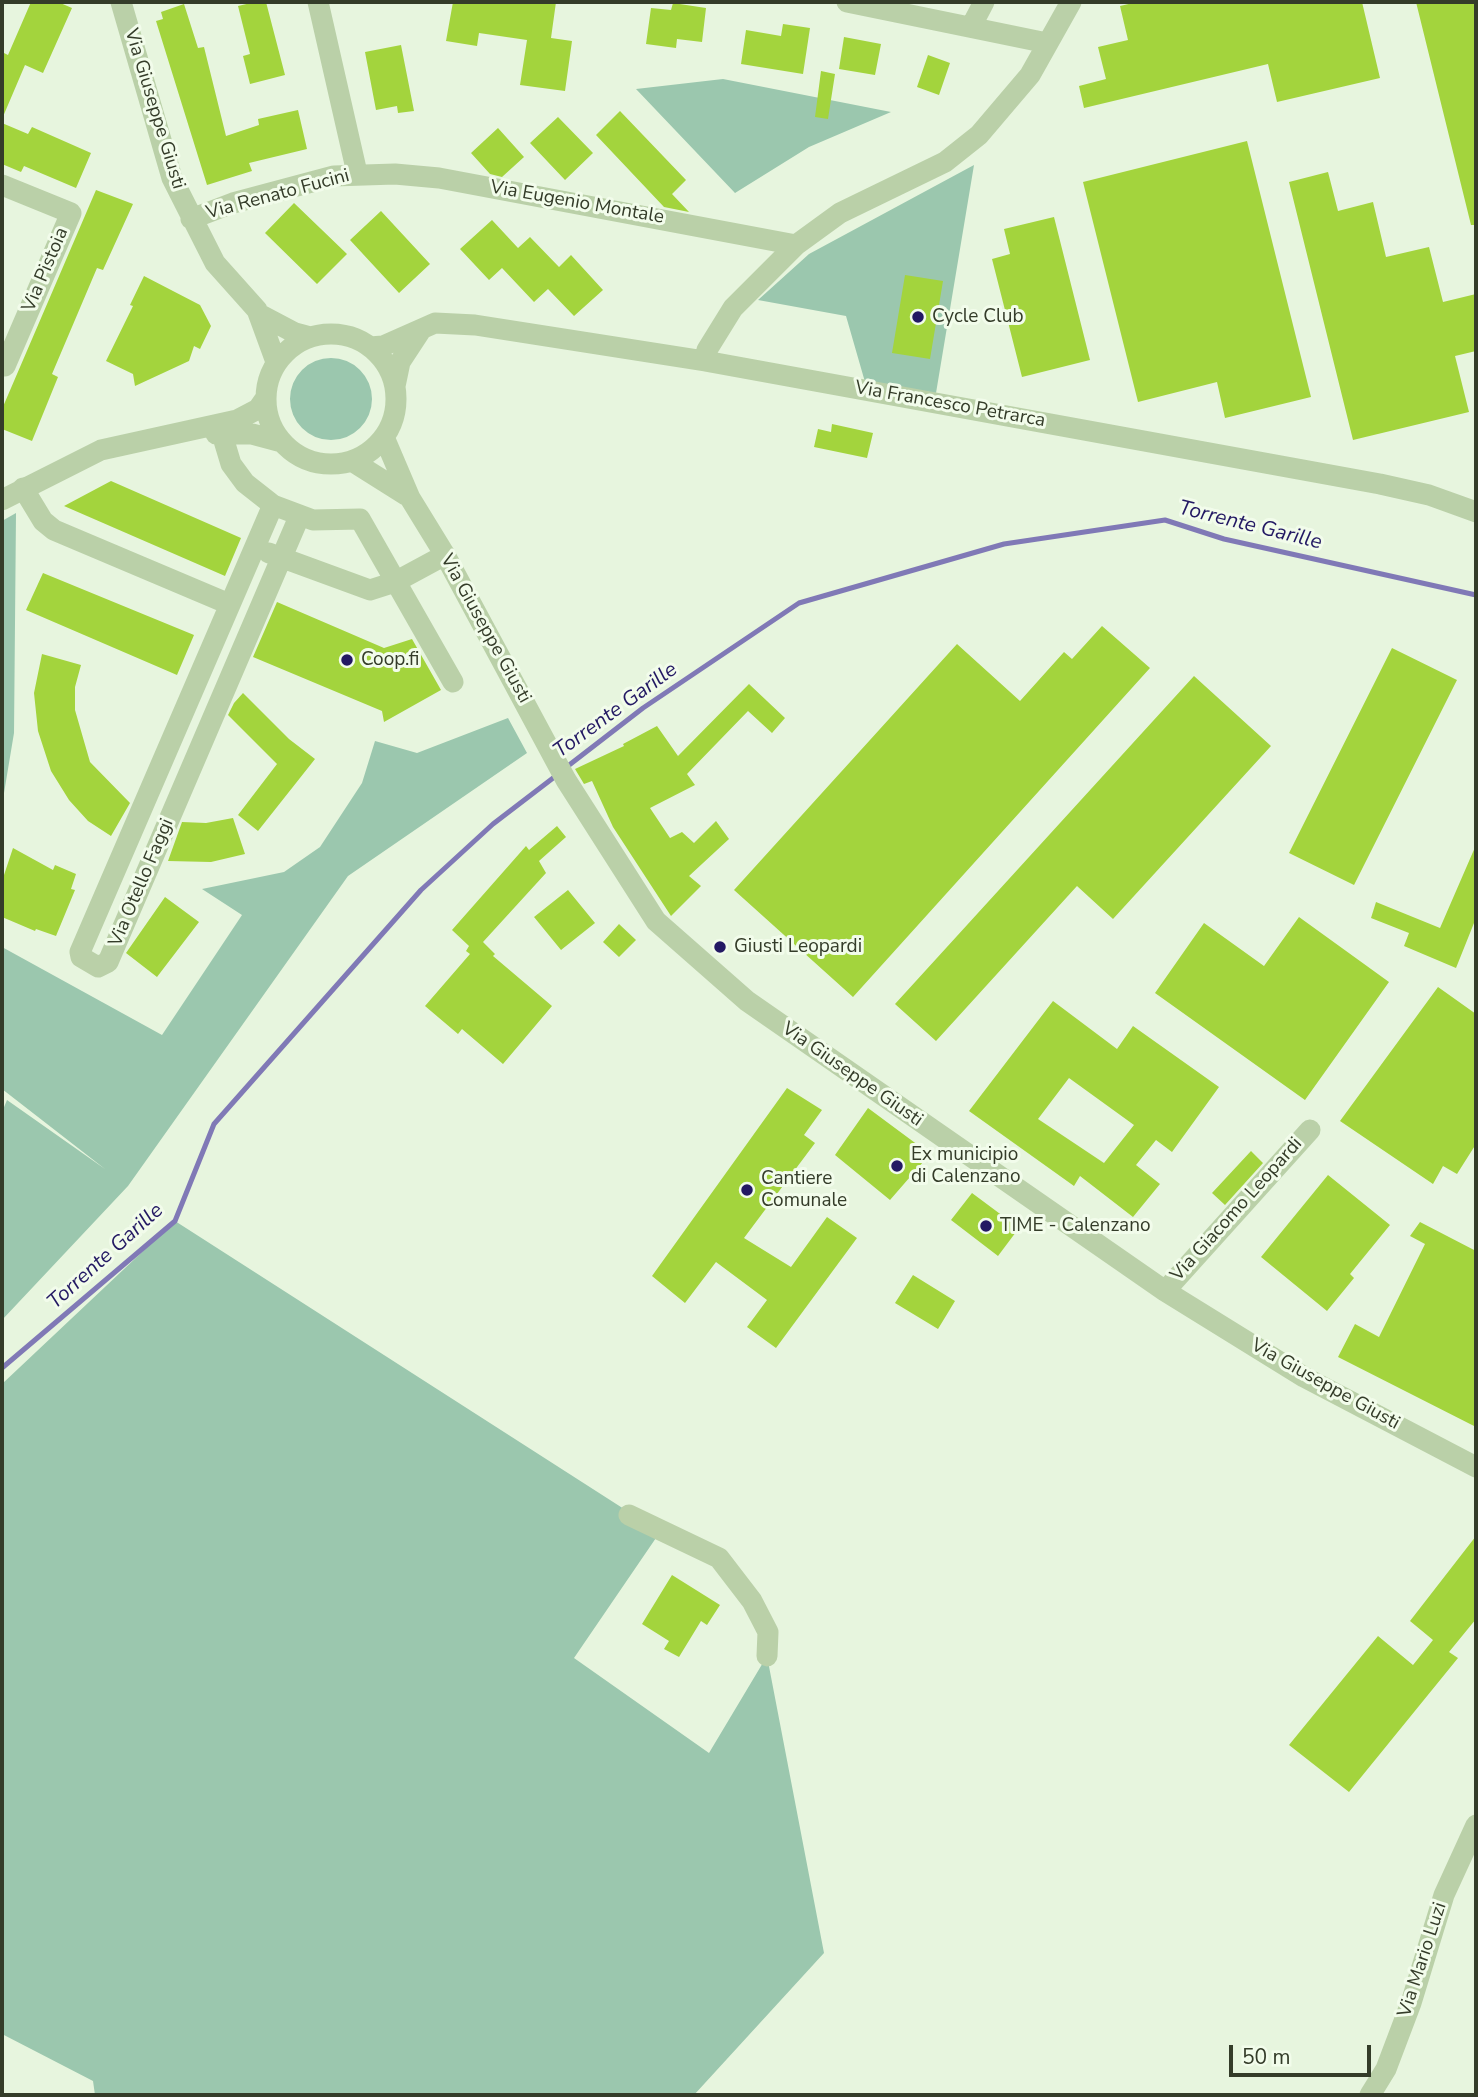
<!DOCTYPE html>
<style>
body{margin:0}
#map{position:relative;width:1478px;height:2097px;overflow:hidden;background:#e7f5de;font-family:"Nunito Sans",sans-serif}
canvas{display:block}
.frame{position:absolute;inset:0;border:4px solid #343c29;pointer-events:none}
.scale{position:absolute;left:1229px;top:2045px;width:142px;height:32px;box-sizing:border-box;border:4px solid #343c29;border-top:0;padding-left:9px;font-size:21px;line-height:24px;white-space:nowrap;color:#343c29;-webkit-text-stroke:5px #f2fceb;paint-order:stroke}
</style>
<div id="map">
<canvas width="1478" height="2097"></canvas>
<div class="frame"></div>
<div class="scale">50 m</div>
</div>
<script>
const c = document.querySelector('canvas').getContext('2d');
c.lineJoin = 'round';
function fill(path, color) { c.fillStyle = color; c.fill(path, 'evenodd'); }
const poly = rows => new Path2D(rows.map(r => 'M' + r).join(''));
function strokePath(path, color, width, dash) { c.strokeStyle = color; c.lineWidth = width; c.lineCap = dash ? 'butt' : 'round'; c.setLineDash(dash || []); c.stroke(path); }
function drawText(font, color, halo, rows, align = 'center') {
  c.font = font + ' "Nunito Sans",sans-serif'; c.lineWidth = 6; c.setLineDash([]); c.textBaseline = 'middle'; c.strokeStyle = halo; c.fillStyle = color; for (const [text, x, y, turn = 0] of rows) {
    c.save(); c.translate(x, y); c.rotate((+turn || 0) * Math.PI / 180); c.textAlign = isNaN(turn) ? turn : align; if (halo) c.strokeText(text, 0, 0); c.fillText(text, 0, 0); c.restore();
  }
}
fill(poly([
 [723,79,891,112,809,147,735,193,636,89],
 [974,165,936,393,865,382,846,316,758,300,809,254],
 '290 399a41 41 0 1 1 82 0a41 41 0 1 1-82 0Z',
 [16,513,14,733,2,805,2,521],
 [508,718,527,753,348,876,128,1186,2,1320,2,1112,7,1100,105,1169,2,1089,2,947,162,1035,242,915,202,889,284,872,320,847,362,783,375,741,417,753],
 [175,1221,649,1525,658,1535,574,1658,709,1753,767,1656,824,1953,694,2095,95,2095,93,2081,2,2034,2,1384]
]), '#9bc7ae');
strokePath(poly([
 [564,769,643,708,799,603,1004,544,1165,520,1224,539,1476,595],
 [2,1368,175,1221,214,1124,421,890,493,824,557,775]
]), '#8079b6', 5);
fill(poly([
 [31,2,58,2,72,8,43,73,25,65,2,119,2,52,8,55],
 [255,2,266,2,285,75,250,84,243,56,250,54,238,6],
 [453,2,556,2,551,38,572,41,565,91,520,85,527,40,479,33,477,46,446,41],
 [1137,2,1362,2,1380,78,1277,102,1268,64,1084,108,1079,86,1106,79,1098,47,1128,40,1120,6],
 [1416,2,1476,2,1476,225,1471,225],
 [673,3,706,8,702,42,677,39,676,48,646,44,651,8,671,10],
 [184,4,198,48,204,47,226,136,259,125,258,119,298,110,307,149,249,163,252,171,207,185,156,21,163,19,161,12],
 [783,24,810,28,803,74,741,64,746,30,781,36],
 [844,37,881,44,875,75,839,69],
 [401,45,414,111,398,113,397,106,376,110,365,52],
 [928,55,950,63,939,95,917,87],
 [821,71,835,74,828,119,815,117],
 [620,111,686,180,672,194,689,212,664,207,596,135],
 [558,117,593,153,565,180,530,143],
 [2,123,28,134,32,127,91,153,76,188,24,166,21,172,2,164],
 [498,128,524,157,502,177,490,174,471,153],
 [1247,141,1311,397,1225,418,1217,382,1138,402,1083,182],
 [1328,172,1338,211,1373,202,1386,257,1429,247,1443,302,1476,294,1476,351,1455,356,1469,412,1353,440,1289,182],
 [96,190,133,204,103,270,97,268,52,374,58,377,32,441,2,429,2,409],
 [294,203,347,254,317,284,265,233],
 [381,211,430,264,399,293,350,240],
 [1054,217,1090,360,1022,377,992,259,1010,254,1004,229],
 [492,220,518,248,530,237,559,267,571,255,603,290,574,316,548,289,534,302,502,268,489,280,460,249],
 [905,275,943,281,930,359,892,353],
 [144,276,200,305,211,326,200,349,194,346,189,361,135,386,133,374,106,361,133,306,130,305],
 [832,424,873,433,867,458,814,447,818,429,831,432],
 [111,481,241,538,225,576,64,506],
 [43,573,194,635,177,675,26,610],
 [277,602,384,648,412,639,441,690,384,722,382,711,253,657],
 [1102,626,1150,668,853,997,734,890,957,644,1020,701,1064,652,1072,659],
 [1392,648,1457,680,1354,885,1289,853],
 [42,654,81,665,75,687,75,710,90,762,130,803,111,836,88,821,69,800,51,771,38,731,34,693],
 [1194,676,1271,746,1113,919,1077,886,936,1041,895,1004],
 [749,684,785,718,772,733,748,711,687,774,695,785,650,808,670,838,682,832,694,843,716,821,729,839,689,876,701,886,671,916,613,827,592,781,584,784,575,769,624,746,623,744,657,726,678,756],
 [243,693,289,739,315,759,258,831,238,815,277,764,228,715,234,703],
 [233,818,245,854,211,862,168,861,182,822,206,823],
 [557,826,566,837,539,861,546,873,483,942,495,954,493,956,552,1006,503,1064,462,1029,458,1034,425,1006,470,954,466,951,469,946,452,930,526,846,529,850],
 [1476,845,1476,918,1456,968,1404,946,1409,933,1371,918,1376,902,1440,928],
 [13,848,53,870,55,865,76,874,71,889,75,890,56,936,36,929,35,931,2,917,2,881],
 [568,890,595,923,561,950,534,917],
 [165,897,199,922,157,977,126,953],
 [1299,917,1389,982,1305,1100,1155,993,1204,923,1264,966],
 [619,924,636,940,619,957,603,942],
 [1438,987,1476,1014,1476,1144,1457,1174,1443,1166,1433,1184,1340,1121],
 [1053,1001,1117,1049,1133,1026,1219,1087,1172,1152,1156,1140,1136,1165,1160,1184,1133,1217,1080,1176,1074,1186,969,1111],
 [1069,1078,1134,1125,1104,1163,1038,1119],
 [787,1088,822,1110,804,1135,815,1143,744,1238,791,1267,827,1217,857,1238,776,1348,747,1327,767,1300,716,1262,685,1303,652,1276],
 [868,1108,930,1154,890,1200,835,1155],
 [1251,1151,1263,1163,1225,1205,1212,1193],
 [1328,1175,1390,1225,1350,1274,1354,1278,1327,1311,1261,1257],
 [972,1193,1019,1228,998,1256,951,1220],
 [1420,1222,1476,1251,1476,1427,1338,1357,1355,1324,1379,1337,1425,1244,1410,1236],
 [913,1275,955,1301,938,1329,895,1303],
 [1476,1536,1476,1619,1449,1652,1458,1658,1349,1792,1289,1745,1378,1636,1413,1665,1433,1640,1410,1621],
 [672,1575,720,1605,707,1625,701,1621,679,1657,664,1649,669,1641,642,1624]
]), '#a3d43d');
strokePath(poly([
 [121,2,172,178,215,263,257,310,276,362],
 [318,2,357,173],
 [847,2,1047,43],
 [971,27,984,2],
 [2,185,71,213,5,366,2,365],
 [191,219,233,203,334,176,395,174,439,178,796,245],
 [259,314,295,333,310,337],
 '266 399a65 65 0 1 1 130 0a65 65 0 1 1-130 0Z',
 [370,347,383,346,435,323,475,325,705,361,1380,484,1429,495,1476,512],
 [705,361,707,350,733,308,796,245,840,213,945,162,979,135,1030,75,1071,2],
 [395,386,400,362,421,330],
 [216,434,252,434,282,442],
 [222,434,231,464,245,483,273,505,313,520,360,519,453,682],
 [384,437,410,498,445,555,566,780,656,921,747,1001,1165,1291,1304,1377,1476,1467],
 [352,461,406,495],
 [23,488,43,521,54,530,229,604],
 [2,500,101,450,237,420,258,409,265,399],
 [273,505,80,952,81,957,98,967,108,962,299,517],
 [269,553,370,590,395,582,445,555],
 [1165,1291,1310,1130],
 [629,1515,719,1558,752,1601,768,1632,767,1656],
 [1370,2095,1386,2069,1411,2003,1444,1895,1476,1825]
]), '#bad0a8', 21);
for (const [x, y, r, color] of [
 [918,317,7,"#231963"],
 [347,660,7,"#231963"],
 [720,947,7,"#231963"],
 [897,1166,7,"#231963"],
 [747,1190,7,"#231963"],
 [986,1226,7,"#231963"]
]) { const dot = new Path2D(); dot.arc(x, y, r, 0, 2 * Math.PI); c.fillStyle = color; c.fill(dot); strokePath(dot, '#f2fceb', 2.5); }
drawText('19px', '#343c29', '#f2fceb', [
 ["Via Giuseppe Giusti",154,109,73],
 ["Via Renato Fucini",278,195,-15],
 ["Via Eugenio Montale",577,203,10],
 ["Via Pistoia",46,270,-67],
 ["Via Francesco Petrarca",950,405,10],
 ["Via Giuseppe Giusti",485,629,61],
 ["Via Otello Faggi",142,883,-67],
 ["Via Giuseppe Giusti",852,1075,35],
 ["Via Giacomo Leopardi",1237,1210,-48],
 ["Via Giuseppe Giusti",1325,1385,29],
 ["Via Mario Luzi",1423,1960,-72]
]);
drawText('19px', '#343c29', '#f2fceb', [
 ["Cycle Club",932,317],
 ["Coop.fi",361,660],
 ["Giusti Leopardi",734,947],
 ["Ex municipio",911,1155],
 ["di Calenzano",911,1177],
 ["Cantiere",761,1179],
 ["Comunale",761,1201],
 ["TIME - Calenzano",1000,1226]
], 'left');
drawText('italic 21px', '#231963', '#f2fceb', [
 ["Torrente Garille",1250,526,14],
 ["Torrente Garille",616,711,-36],
 ["Torrente Garille",106,1257,-42]
]);
</script>
